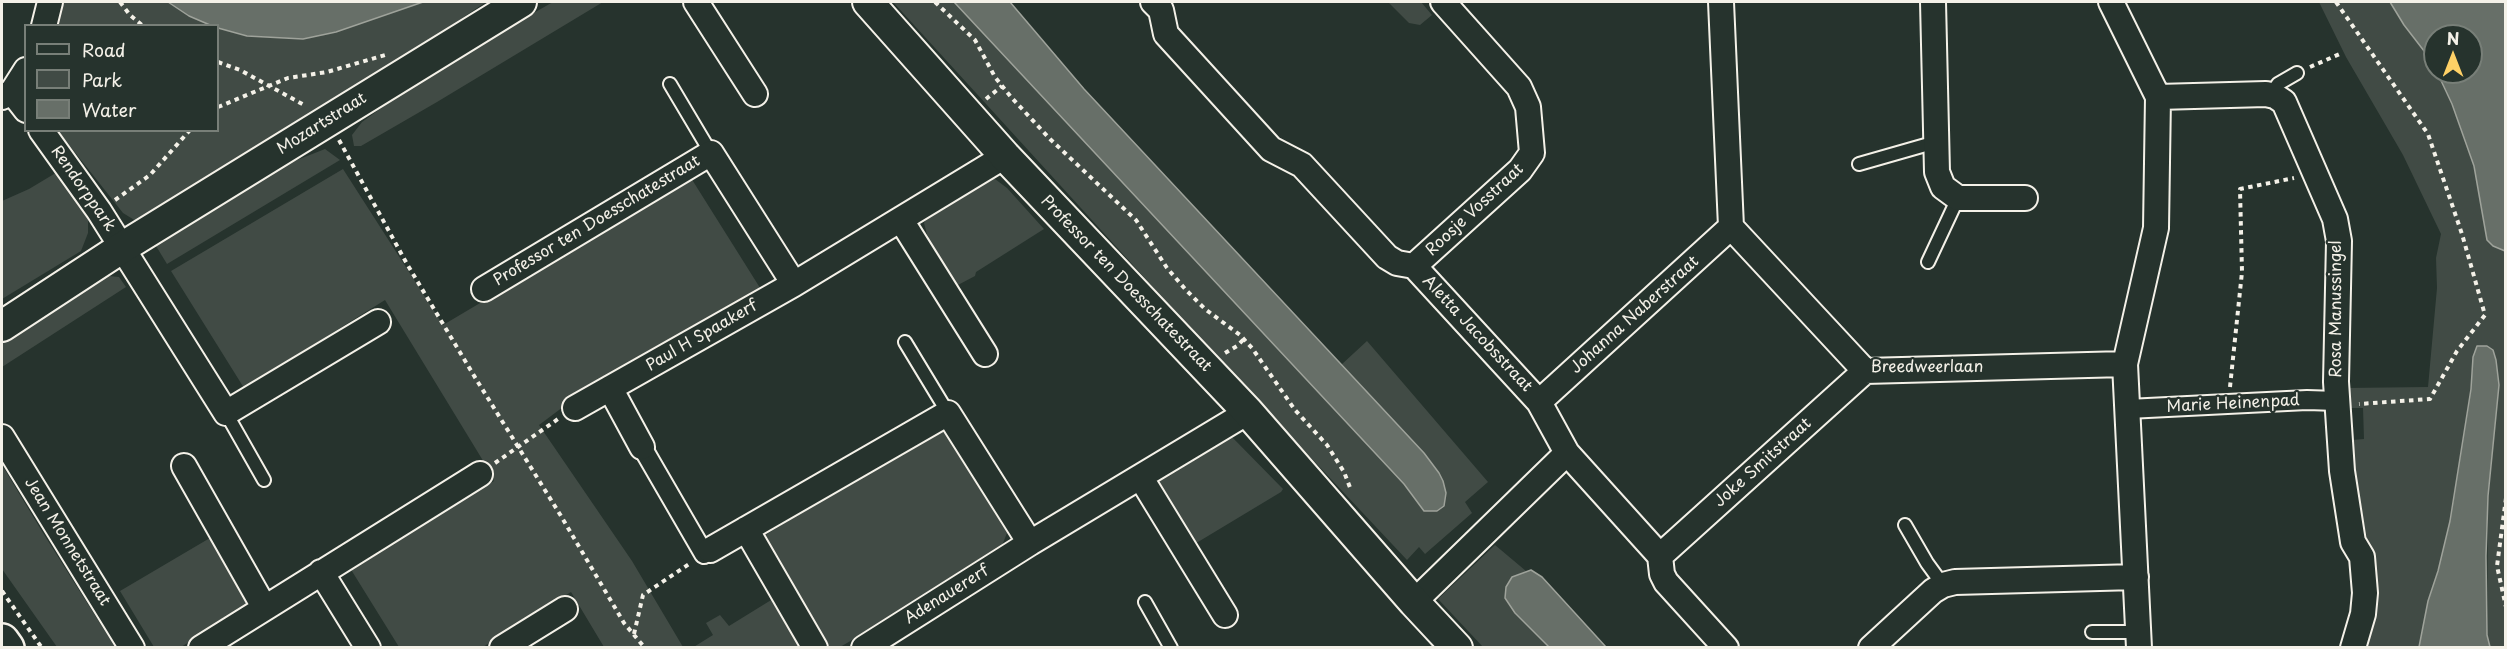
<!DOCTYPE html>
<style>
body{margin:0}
#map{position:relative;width:2507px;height:649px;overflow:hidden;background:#26332d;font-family:"Playpen Sans",sans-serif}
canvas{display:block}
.frame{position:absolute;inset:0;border:3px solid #f4f1e8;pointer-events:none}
.legend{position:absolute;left:24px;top:24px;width:195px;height:108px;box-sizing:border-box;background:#26332d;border:2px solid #787f78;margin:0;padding:8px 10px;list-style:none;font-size:18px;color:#f4f1e8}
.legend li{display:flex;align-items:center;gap:12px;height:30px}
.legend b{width:30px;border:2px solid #787f78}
.north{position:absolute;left:2423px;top:24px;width:60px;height:60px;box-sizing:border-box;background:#26332d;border:2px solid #787f78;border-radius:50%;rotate:0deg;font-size:16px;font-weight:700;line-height:24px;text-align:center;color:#f4f1e8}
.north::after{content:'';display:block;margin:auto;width:21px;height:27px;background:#ffd166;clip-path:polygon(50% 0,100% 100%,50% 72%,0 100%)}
</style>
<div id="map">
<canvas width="2507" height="649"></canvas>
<div class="frame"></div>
<ul class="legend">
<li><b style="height:8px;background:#26332d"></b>Road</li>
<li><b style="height:16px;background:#414b45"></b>Park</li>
<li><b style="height:16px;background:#676f68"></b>Water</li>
</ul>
<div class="north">N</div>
</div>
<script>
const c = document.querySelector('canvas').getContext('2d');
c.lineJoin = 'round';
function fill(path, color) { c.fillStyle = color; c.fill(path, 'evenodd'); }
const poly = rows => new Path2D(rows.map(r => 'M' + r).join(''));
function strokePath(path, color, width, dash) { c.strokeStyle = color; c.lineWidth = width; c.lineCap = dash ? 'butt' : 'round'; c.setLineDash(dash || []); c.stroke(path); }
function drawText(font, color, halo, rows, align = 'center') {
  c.font = font + ' "Playpen Sans",sans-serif'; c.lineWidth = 4.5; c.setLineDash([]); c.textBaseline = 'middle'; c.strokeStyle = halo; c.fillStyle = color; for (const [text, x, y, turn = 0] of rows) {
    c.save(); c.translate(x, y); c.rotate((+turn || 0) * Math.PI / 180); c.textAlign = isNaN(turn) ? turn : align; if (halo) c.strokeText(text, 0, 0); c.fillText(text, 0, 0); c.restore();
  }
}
fill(poly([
 [60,2,168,2,189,16,210,25,55,26],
 [423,2,486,2,316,116,157,211,136,221,123,213,58,131,218,130,218,28,247,36,303,39,336,32],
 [553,2,603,2,437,102,361,146,354,146,352,135,362,122,391,101,449,61],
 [893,2,954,2,1408,488,1424,453,1341,365,1367,341,1488,482,1465,502,1472,513,1425,554,1419,547,1407,560,1236,378],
 [1388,2,1421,2,1432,15,1420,25,1409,23],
 [2319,2,2390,2,2404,25,2431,60,2452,104,2474,166,2487,240,2493,246,2505,251,2505,647,2490,647,2487,635,2488,496,2499,385,2473,357,2471,389,2450,521,2438,571,2428,601,2419,647,2365,647,2371,629,2375,578,2353,469,2352,440,2364,439,2363,408,2346,408,2346,388,2428,387,2437,288,2436,258,2441,234,2403,155,2346,57],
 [325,149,340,160,167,264,156,246,163,240,292,162],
 [343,169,443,325,691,178,762,291,567,404,539,425,632,561,683,647,604,647,571,592,483,647,399,647,350,568,494,481,482,459,385,300,244,388,171,271],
 [59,171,88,214,88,233,81,251,2,299,2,201,29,189],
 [991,176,1007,188,1044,229,976,272,975,276,956,286,928,238,924,223,928,215],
 [99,275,119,277,126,287,2,367,2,338],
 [943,430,1007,533,999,553,985,564,840,647,692,648,713,635,706,623,720,615,729,626,789,589,745,548,924,435],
 [1231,436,1283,489,1281,492,1193,545,1160,488,1160,479,1163,475],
 [2,465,43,533,115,647,57,647,2,569],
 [215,535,248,598,244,608,181,647,154,647,120,591],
 [1495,545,1526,571,1512,577,1506,587,1549,647,1483,647,1438,599]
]), '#414b45');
const water = poly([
 [168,2,423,2,336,32,303,39,247,36,218,28,218,26,210,25,189,16,168,2],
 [954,2,1010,2,1084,89,1424,453,1439,473,1443,481,1446,493,1444,506,1437,511,1424,511,1404,484,954,2],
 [2390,2,2505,2,2505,251,2493,246,2487,240,2474,166,2452,104,2437,72,2471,72,2471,36,2435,36,2435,68,2431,60,2404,25,2390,2],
 [2477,346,2487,346,2493,350,2496,360,2499,385,2488,496,2486,556,2487,635,2490,647,2419,647,2428,601,2438,571,2450,521,2471,389,2473,357,2477,346],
 [1531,570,1542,577,1606,647,1549,647,1515,613,1505,598,1506,587,1512,577,1531,570]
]);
fill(water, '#676f68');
strokePath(water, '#9fa39b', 1.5);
const service = poly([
 [670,84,711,153],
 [2270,95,2278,84,2297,73],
 [1859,164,1936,142],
 [1928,262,1958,198],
 [905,342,948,413],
 [226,413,264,480],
 [1905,525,1927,563,1943,585],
 [1145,602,1171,648],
 [2092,632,2138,632]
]);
const pedestrian = poly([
 [2128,409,2307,400,2337,401],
 [642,447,704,554,710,550]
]);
const minor = poly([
 [696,2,755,94],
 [1153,2,1161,10,1166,34,1271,149,1302,165,1387,257,1397,263,1414,266,1539,402,1567,453,1660,556,1662,574,1666,582,1726,648],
 [1721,2,1731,227,1865,371,2125,364,2139,648],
 [1933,2,1937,172,1943,187,1958,198,2025,198],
 [2111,2,2158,97,2266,94,2275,96,2284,102,2335,219,2339,241,2336,382,2342,471,2353,542,2362,557,2365,593,2363,614,2353,648],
 [44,26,50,2],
 [12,92,26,110],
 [2,97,12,92,26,70],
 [41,130,99,211,226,413,378,322],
 [901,220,985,354],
 [1414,266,1520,170,1532,153,1528,107,1519,87,1443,2],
 [484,289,711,153,794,284,1005,156],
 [2125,364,2156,228,2158,97],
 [610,388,642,447],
 [1539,402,1731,227],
 [575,408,794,284],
 [2,437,132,648],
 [184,466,264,607],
 [1141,478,1225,615],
 [746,529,815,648],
 [710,550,948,413,1030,543,1248,412],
 [1660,556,1865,371],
 [321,572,368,648],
 [1414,602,1567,453],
 [201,648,480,474],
 [502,648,565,609],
 [864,648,1030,543],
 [1871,648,1933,591,1943,585,1955,582,2136,577]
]);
const tertiary = poly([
 [868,2,1005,156,1248,412,1414,602,1457,648],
 [2,326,123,247,521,2]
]);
const secondary = poly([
 [2,641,7,648]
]);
strokePath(service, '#f4f1e8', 16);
strokePath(pedestrian, '#f4f1e8', 22);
strokePath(minor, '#f4f1e8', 28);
strokePath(tertiary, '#f4f1e8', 34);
strokePath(secondary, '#f4f1e8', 38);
strokePath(poly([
 [120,2,130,15,143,26],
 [935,2,975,40,995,77,1011,97,1050,139,1136,220,1167,268,1186,290,1205,309,1240,335,1252,348,1295,410,1327,445,1344,472,1351,490],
 [2336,2,2428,134,2462,234,2485,315,2457,351,2430,399,2359,404],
 [218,62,240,70,306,106],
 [2310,67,2342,53],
 [986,99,1002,86],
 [218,107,288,78,327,72,385,55],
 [339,140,407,264,476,379,561,516,624,623,645,648],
 [115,200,150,175,190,130],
 [1225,353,1237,346,1244,339],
 [2230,387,2242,272,2240,189,2294,178],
 [495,463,558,419],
 [2506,498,2497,566,2506,607],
 [2,591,42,648],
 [634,634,643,595,689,564]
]), '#f4f1e8', 4, [4.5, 4.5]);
strokePath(service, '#26332d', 12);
strokePath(pedestrian, '#26332d', 18);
strokePath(minor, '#26332d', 24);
strokePath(tertiary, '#26332d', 30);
strokePath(secondary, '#26332d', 33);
drawText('16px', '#f4f1e8', '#26332d', [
 ["Mozartstraat",322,124,-32],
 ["Rendorppark",83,189,55],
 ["Roosje Vosstraat",1475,210,-43],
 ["Professor ten Doesschatestraat",597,221,-31],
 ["Professor ten Doesschatestraat",1126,284,46],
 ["Rosa Manussingel",2337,309,-90],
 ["Johanna Naberstraat",1635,315,-42],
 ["Aletta Jacobsstraat",1477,334,47],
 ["Paul H Spaakerf",702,336,-30],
 ["Breedweerlaan",1927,368],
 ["Marie Heinenpad",2233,404,-3],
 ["Joke Smitstraat",1763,463,-42],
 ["Jean Monnetstraat",67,542,58],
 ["Adenauererf",947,595,-32]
]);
</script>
